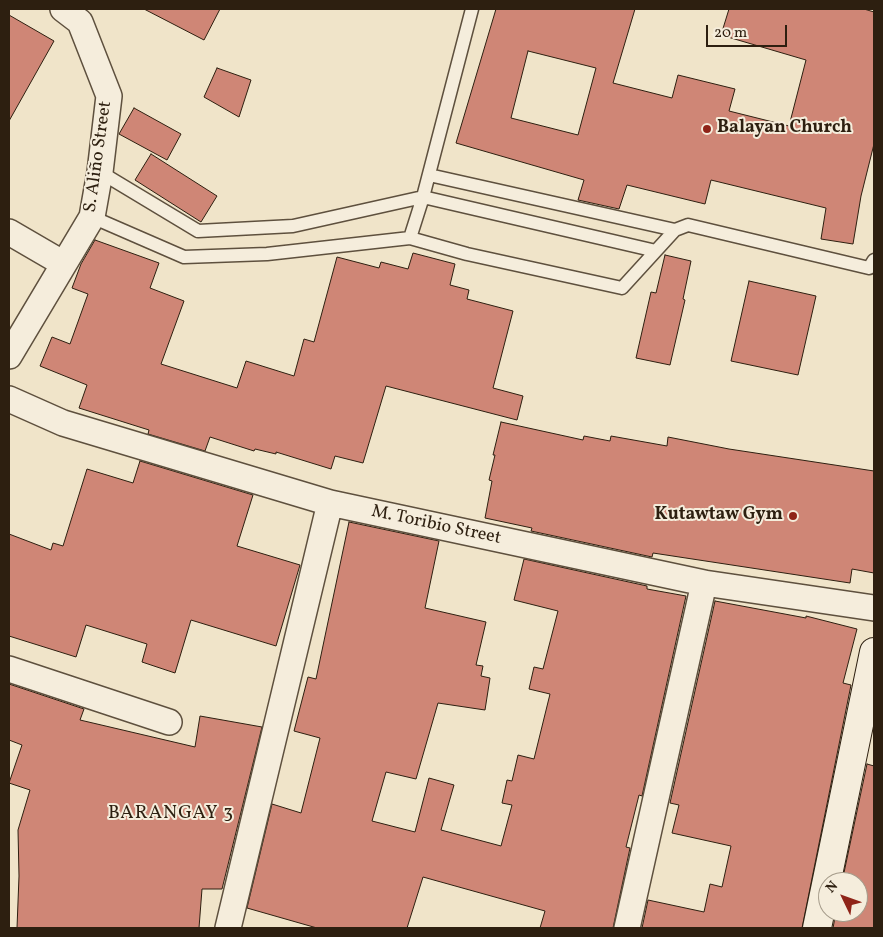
<!DOCTYPE html>
<meta charset="utf-8">
<style>
body{margin:0}
#map{position:relative;width:883px;height:937px;overflow:hidden;background:#f0e4c9;font-family:Vollkorn,serif}
canvas{display:block}
.frame{position:absolute;inset:0;border:10px solid #2d1f10;pointer-events:none}
.north{position:absolute;left:818px;top:872px;width:50px;height:50px;box-sizing:border-box;background:#f5eddc;border:1px solid #a59b8a;border-radius:50%;rotate:312deg;font-size:14px;font-weight:700;line-height:20px;text-align:center;color:#2d1f10}
.north::after{content:'';display:block;margin:auto;width:18px;height:22px;background:#8f2418;clip-path:polygon(50% 0,100% 100%,50% 72%,0 100%)}
.scale{position:absolute;left:706px;top:25px;width:81px;height:22px;box-sizing:border-box;border:2px solid #2d1f10;border-top:0;padding-left:6px;font-size:15px;line-height:18px;white-space:nowrap;color:#2d1f10;-webkit-text-stroke:4px #f5eddc;paint-order:stroke}
</style>
<div id="map">
<canvas width="883" height="937"></canvas>
<div class="frame"></div>
<div class="north">N</div>
<div class="scale">20 m</div>
</div>
<script>
const c = document.querySelector('canvas').getContext('2d');
c.lineJoin = 'round';
function fill(path, color) { c.fillStyle = color; c.fill(path, 'evenodd'); }
const poly = rows => new Path2D(rows.map(r => 'M' + r).join(''));
function strokePath(path, color, width, dash) { c.strokeStyle = color; c.lineWidth = width; c.lineCap = dash ? 'butt' : 'round'; c.setLineDash(dash || []); c.stroke(path); }
function drawText(font, color, halo, rows, align = 'center') {
  c.font = font + ' Vollkorn,serif'; c.lineWidth = 4; c.setLineDash([]); c.textBaseline = 'middle'; c.strokeStyle = halo; c.fillStyle = color; for (const [text, x, y, turn = 0] of rows) {
    c.save(); c.translate(x, y); c.rotate((+turn || 0) * Math.PI / 180); c.textAlign = isNaN(turn) ? turn : align; if (halo) c.strokeText(text, 0, 0); c.fillText(text, 0, 0); c.restore();
  }
}
const building = poly([
 [144,9,220,9,204,40,144,9],
 [496,9,635,9,613,83,672,98,678,75,735,89,729,111,789,126,806,60,721,35,729,9,864,9,874,12,874,144,861,196,853,244,821,239,826,208,711,180,705,204,627,185,619,209,578,200,584,180,456,143,496,9],
 [528,51,596,68,578,135,511,118,528,51],
 [9,15,54,41,9,121,9,15],
 [217,68,251,80,239,117,204,97,217,68],
 [134,108,181,134,167,160,119,134,134,108],
 [151,154,217,196,201,222,135,180,151,154],
 [95,240,159,263,150,288,184,301,161,364,237,388,246,361,294,376,304,339,314,342,337,257,379,268,381,262,408,269,413,253,455,264,450,285,469,290,467,299,513,311,493,388,523,396,517,420,386,386,363,463,335,456,331,469,276,452,276,454,255,449,254,451,210,437,205,451,148,434,149,430,79,408,87,385,40,366,52,337,70,344,88,294,72,288,81,264,95,240],
 [665,255,691,261,683,299,685,300,670,365,636,358,651,292,656,293,665,255],
 [749,281,816,296,798,375,731,361,749,281],
 [501,422,583,440,584,436,610,441,611,436,667,446,668,437,729,449,874,471,874,573,852,569,850,583,653,553,652,557,531,531,532,528,485,518,492,481,489,480,495,455,493,455,501,422],
 [140,461,253,495,237,546,300,565,276,646,191,620,175,673,142,662,147,644,86,625,76,657,9,636,9,534,51,550,53,543,63,546,87,469,133,483,140,461],
 [349,522,439,541,425,608,486,622,476,665,483,666,481,676,490,678,485,710,438,703,416,779,386,772,372,821,415,832,429,778,454,785,441,830,501,846,512,805,502,803,507,780,512,781,518,755,534,759,550,694,529,689,534,667,543,669,558,611,514,600,524,559,647,586,647,589,686,596,642,796,639,795,626,847,630,848,613,928,540,928,545,911,423,877,407,928,317,928,247,908,272,804,301,813,320,738,294,731,308,677,316,679,349,522],
 [715,601,806,618,806,616,857,629,843,683,851,685,802,928,642,928,648,900,704,912,710,884,722,887,731,846,672,833,679,805,670,803,715,601],
 [9,684,84,709,80,720,195,747,200,716,262,727,222,889,202,889,199,928,17,928,19,876,18,830,30,790,9,783,22,745,9,740,9,684],
 [867,764,874,766,874,928,833,928,836,912,858,912,858,882,842,882,867,764]
]);
fill(building, '#cf8676');
strokePath(building, '#2d1f10', 1);
const lane = poly([
 [100,172,198,231,293,226,423,197,656,251],
 [429,175,675,230],
 [92,217,184,257,267,254,410,238,467,254,622,288,675,230,688,225,869,268,874,260],
 [410,238,423,197,472,9]
]);
const street = poly([
 [9,232,64,264],
 [9,356,92,217,100,172,109,96,80,22,63,9],
 [9,399,63,423,330,503,704,583,874,608],
 [9,669,169,722],
 [228,928,330,503],
 [627,928,704,583]
]);
const secondary = poly([
 [817,928,874,652]
]);
strokePath(lane, '#5e503e', 15);
strokePath(street, '#5e503e', 28);
strokePath(secondary, '#2d1f10', 30);
strokePath(lane, '#f5eddc', 12);
strokePath(street, '#f5eddc', 25);
strokePath(secondary, '#f5eddc', 28);
for (const [x, y, r, color] of [
 [707,129,5,"#8f2418"],
 [793,516,5,"#8f2418"]
]) { const dot = new Path2D(); dot.arc(x, y, r, 0, 2 * Math.PI); c.fillStyle = color; c.fill(dot); strokePath(dot, '#f5eddc', 2); }
drawText('bold 18px', '#2d1f10', '#f5eddc', [
 ["Balayan Church",717,129],
 ["Kutawtaw Gym",783,516,"right"]
], 'left');
drawText('18px', '#2d1f10', '#f5eddc', [
 ["S. Aliño Street",99,157,-82],
 ["M. Toribio Street",436,526,12]
]);
c.letterSpacing = '1px';
drawText('19px', '#2d1f10', '#f5eddc', [
 ["BARANGAY 3",171,815]
]);
c.letterSpacing = '0px';
</script>
